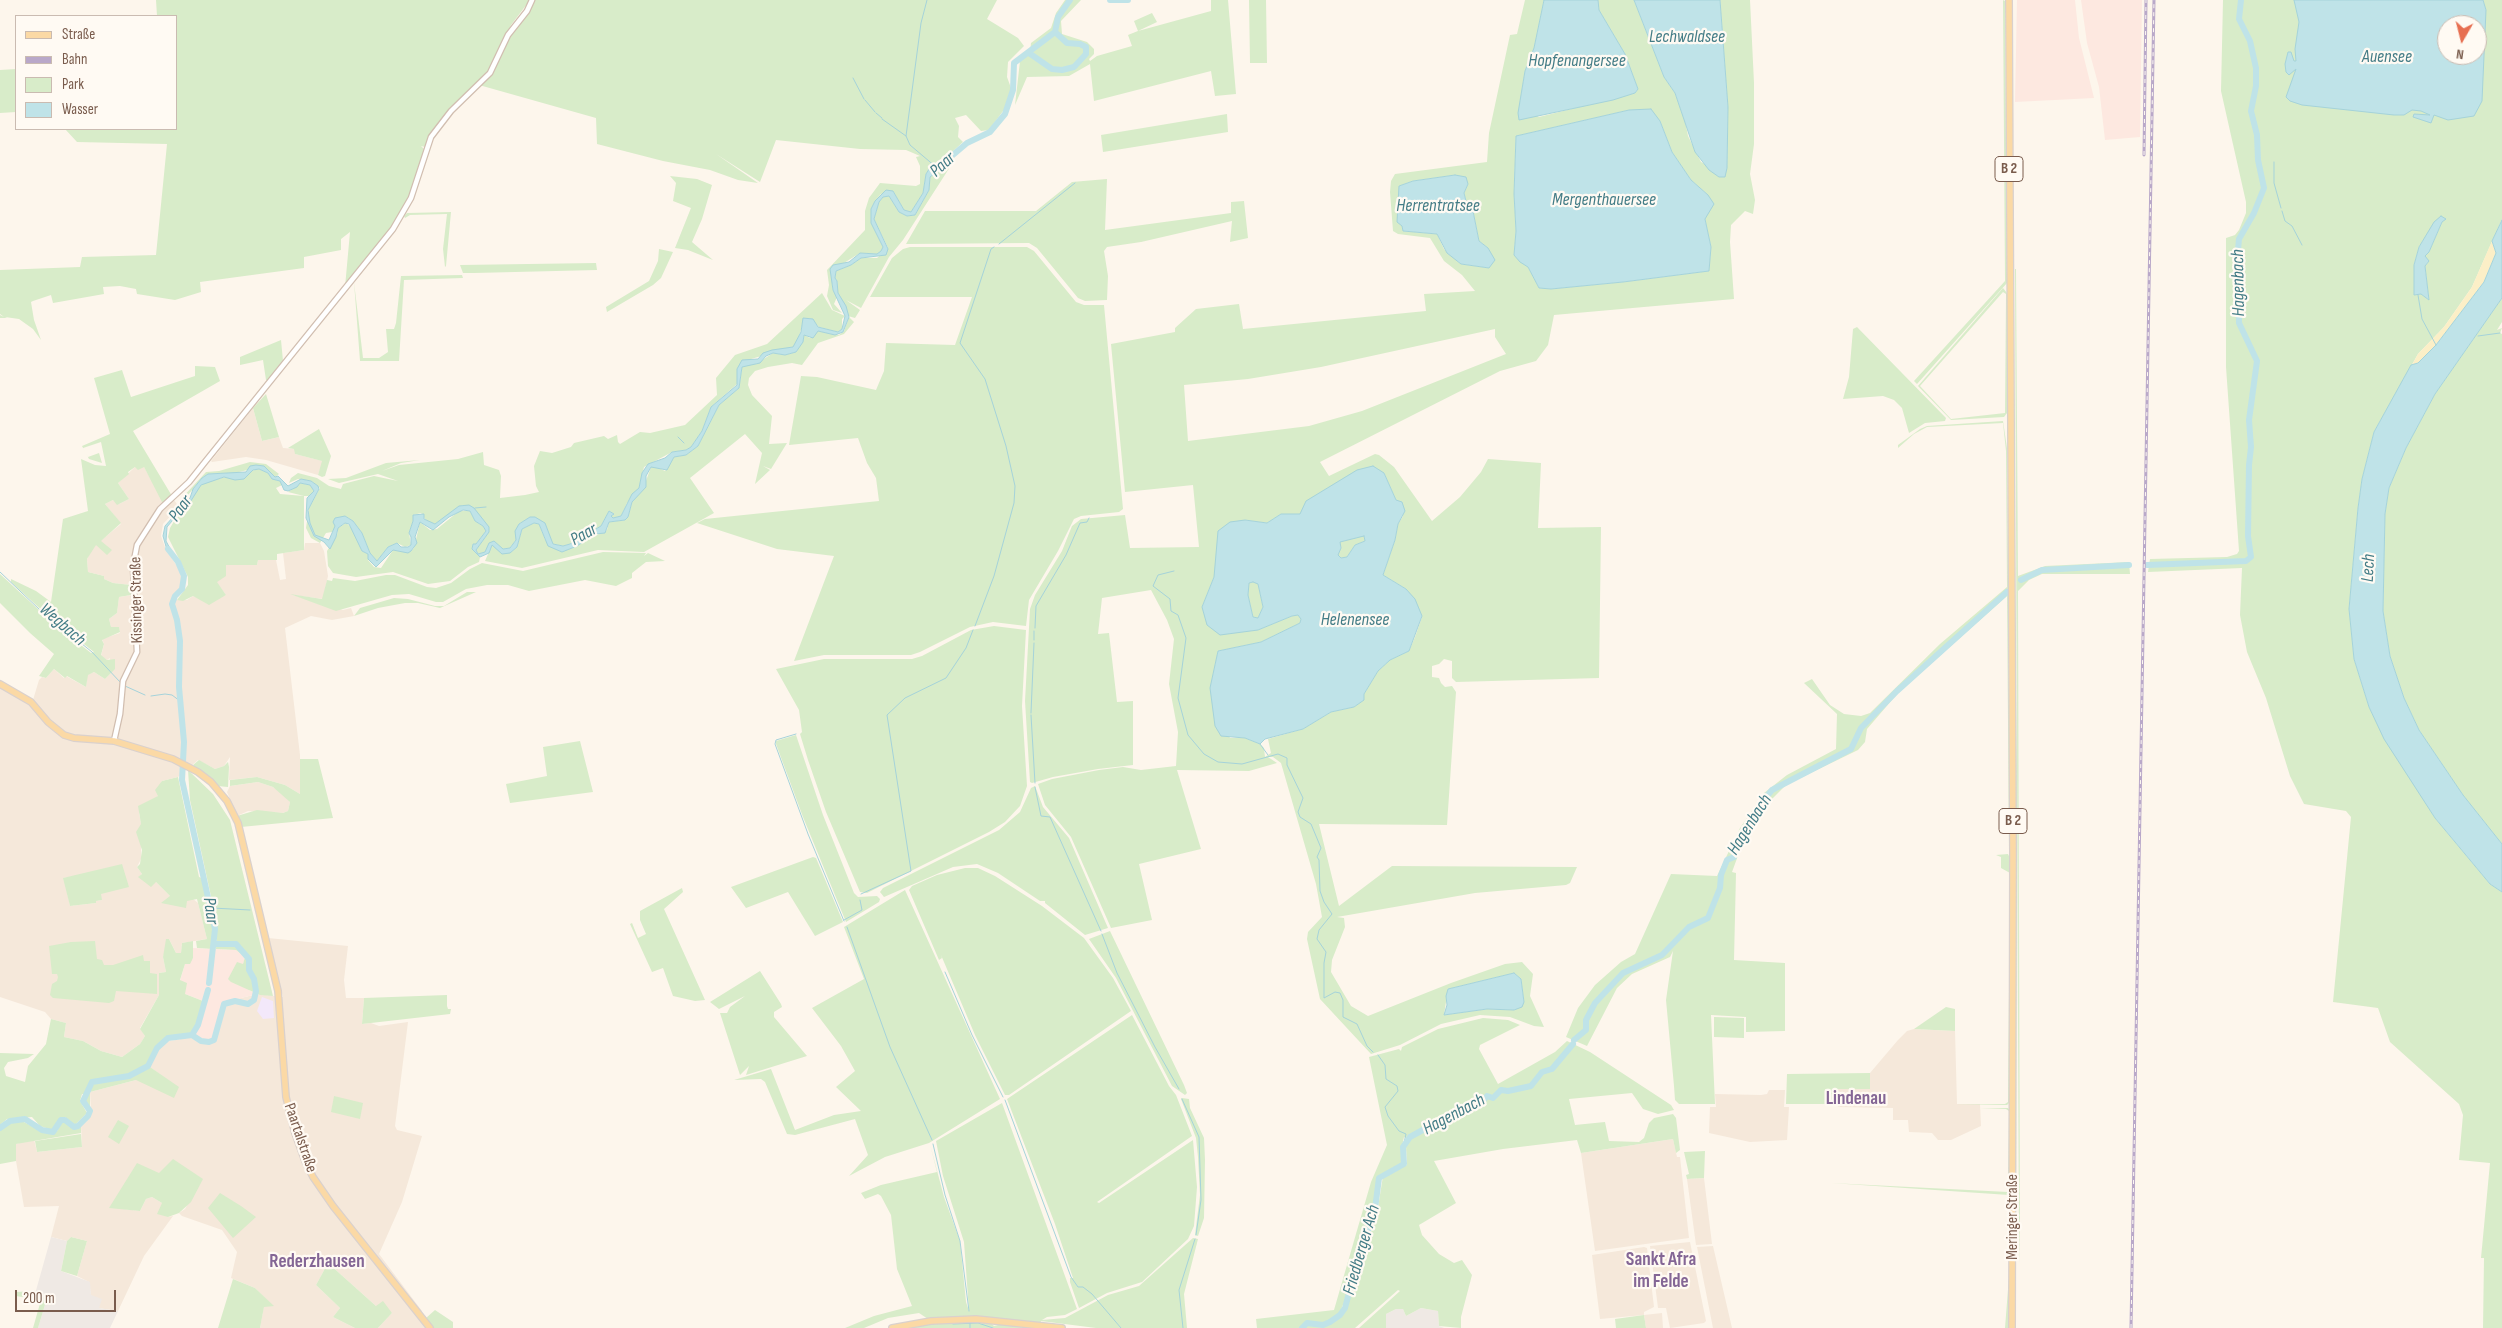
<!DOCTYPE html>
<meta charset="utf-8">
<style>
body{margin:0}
#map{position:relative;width:2502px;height:1328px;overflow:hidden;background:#fdf6ec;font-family:"Sofia Sans Condensed",sans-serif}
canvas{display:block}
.legend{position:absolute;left:15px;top:15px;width:162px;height:115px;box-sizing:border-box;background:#fffaf3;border:1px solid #cabbb1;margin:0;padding:6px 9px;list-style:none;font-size:15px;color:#7a5c4d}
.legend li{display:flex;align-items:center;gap:10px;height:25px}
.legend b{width:25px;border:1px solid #cabbb1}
.north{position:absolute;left:2437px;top:15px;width:50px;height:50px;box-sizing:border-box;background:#fffaf3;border:1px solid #cabbb1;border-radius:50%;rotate:188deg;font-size:14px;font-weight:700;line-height:20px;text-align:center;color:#7a5c4d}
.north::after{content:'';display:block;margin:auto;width:18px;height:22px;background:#e76f51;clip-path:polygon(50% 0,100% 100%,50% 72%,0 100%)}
.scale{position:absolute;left:15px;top:1290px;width:101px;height:22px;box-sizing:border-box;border:2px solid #7a5c4d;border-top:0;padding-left:6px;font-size:15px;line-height:18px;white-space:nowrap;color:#7a5c4d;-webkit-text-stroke:4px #fffaf3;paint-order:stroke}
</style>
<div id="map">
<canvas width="2502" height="1328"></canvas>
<ul class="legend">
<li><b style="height:6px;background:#fbd9a5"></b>Straße</li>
<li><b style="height:6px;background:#b9a8c9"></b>Bahn</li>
<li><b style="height:14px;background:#d8ecc9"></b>Park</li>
<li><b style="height:14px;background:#bfe3e8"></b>Wasser</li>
</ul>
<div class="north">N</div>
<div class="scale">200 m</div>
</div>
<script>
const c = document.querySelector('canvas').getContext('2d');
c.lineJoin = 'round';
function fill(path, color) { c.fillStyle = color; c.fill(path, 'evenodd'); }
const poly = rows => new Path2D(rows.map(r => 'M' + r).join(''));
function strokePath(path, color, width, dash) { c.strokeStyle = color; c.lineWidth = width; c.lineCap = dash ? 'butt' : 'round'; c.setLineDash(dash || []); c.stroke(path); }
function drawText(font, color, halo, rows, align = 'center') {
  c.font = font + ' "Sofia Sans Condensed",sans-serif'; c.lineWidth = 4.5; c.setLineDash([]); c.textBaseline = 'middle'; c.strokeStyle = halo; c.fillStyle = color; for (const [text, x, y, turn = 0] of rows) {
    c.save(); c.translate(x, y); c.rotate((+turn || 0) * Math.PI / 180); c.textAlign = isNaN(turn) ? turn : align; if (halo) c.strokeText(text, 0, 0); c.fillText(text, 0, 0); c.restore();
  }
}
fill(poly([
 [253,408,262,441,279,437,283,448,295,449,295,454,323,461,318,475,266,460,246,457,212,462,211,461],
 [135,467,144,467,166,506,174,500,179,507,163,524,161,536,166,550,179,569,182,580,181,587,174,594,177,600,187,600,193,596,203,600,226,595,216,582,226,565,257,565,258,560,276,560,280,580,286,579,283,553,304,550,305,543,320,543,324,551,328,576,323,599,293,595,343,610,351,608,354,616,332,620,311,616,285,628,300,755,300,794,285,785,257,777,229,780,230,757,224,766,215,769,198,760,178,777,162,781,158,796,139,813,141,823,141,859,137,867,142,874,139,877,156,882,170,896,192,898,198,903,207,939,182,943,181,953,176,953,169,939,163,957,166,972,159,973,159,995,140,1028,145,1036,140,1044,122,1057,101,1051,83,1041,64,1037,66,1023,51,1019,45,1012,0,997,0,687,29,705,33,700,39,680,42,677,46,678,54,669,64,678,66,676,86,687,87,675,94,672,105,679,111,673,110,658,107,660,101,656,104,644,102,639,120,633,119,627,111,627,109,619,117,613,119,597,132,595,131,585,113,583,104,579,104,576,88,572,87,559,93,547,121,524,105,504,113,500,119,504,129,499,118,483],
 [85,874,102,900,96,901,96,903,70,906,64,878],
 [258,782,273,787,285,795,290,802,288,811,283,813,248,811,237,816,227,792,230,786],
 [268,938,348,946,344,980,346,998,364,998,362,1024,371,1023,379,1026,408,1022,395,1126,397,1130,422,1136,402,1202,379,1254,422,1311,418,1317,427,1328,378,1328,392,1313,376,1306,328,1263,316,1285,340,1308,333,1317,355,1328,260,1328,264,1306,273,1306,255,1288,231,1278,237,1252,222,1230,182,1216,179,1213,185,1209,202,1179,172,1161,159,1174,110,1207,140,1211,146,1199,152,1197,162,1203,168,1217,173,1216,144,1256,118,1311,98,1308,91,1295,89,1282,77,1276,87,1241,71,1237,67,1241,51,1237,59,1206,24,1207,16,1161,16,1144,34,1139,37,1152,82,1147,81,1125,91,1111,90,1092,136,1080,171,1083,150,1067,157,1049,164,1042,192,1037,212,1039,222,1006,233,1000,257,994,283,997],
 [1914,1029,1955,1031,1957,1104,1980,1104,1981,1126,1951,1140,1938,1140,1932,1133,1909,1132,1908,1120,1893,1120,1893,1108,1838,1107,1838,1089,1870,1089,1870,1073,1898,1040,1907,1031],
 [1769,1090,1785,1090,1784,1107,1789,1107,1787,1140,1750,1142,1709,1133,1710,1107,1716,1107,1715,1094,1761,1095,1767,1094],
 [1673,1139,1677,1157,1680,1157,1689,1238,1595,1251,1581,1153],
 [1704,1178,1712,1244,1696,1245,1687,1179],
 [1690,1242,1706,1321,1704,1323,1670,1328,1666,1308,1658,1308,1650,1246],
 [1713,1246,1732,1328,1713,1328,1697,1247],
 [1644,1247,1647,1248,1654,1307,1644,1312,1644,1315,1662,1313,1663,1328,1646,1328,1644,1315,1600,1319,1592,1255]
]), '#f5e8da');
fill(poly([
 [2017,0,2075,0,2079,38,2094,98,2015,102],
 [2081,0,2142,0,2140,137,2105,140,2099,87,2087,43],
 [193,948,236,950,245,957,243,964,249,990,257,994,233,1000,222,1006,213,1039,204,1040,195,1035,206,1002,185,994,180,981,185,964,193,958]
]), '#fde8e0');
fill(poly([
 [51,1237,67,1241,61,1271,90,1282,91,1295,102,1299,99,1308,118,1311,110,1328,38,1328,47,1298,35,1294],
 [1421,1308,1438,1311,1439,1326,1444,1328,1386,1328,1386,1314,1396,1309,1403,1309,1406,1316]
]), '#efe9e4');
fill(poly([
 [262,997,273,1001,274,1018,263,1019,257,1011]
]), '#f3e8fa');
fill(poly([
 [156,0,530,0,511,25,492,66,438,125,425,147,421,146,424,149,410,198,391,228,345,287,350,232,341,239,341,250,304,257,304,268,200,282,201,292,175,300,137,294,136,289,120,286,103,287,104,294,53,303,51,295,33,301,31,302,34,320,41,340,33,329,19,319,5,317,7,318,0,318,0,315,4,317,0,314,0,270,80,267,82,257,156,255,167,144,77,142,65,129,176,129,176,16,157,16],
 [534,0,997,0,987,19,1018,38,1024,46,1008,62,1007,77,1011,88,1009,103,989,130,981,131,966,115,955,118,959,126,958,137,963,142,938,165,931,166,926,174,923,193,911,212,904,210,893,191,881,194,875,201,871,209,871,223,883,247,881,251,877,254,860,253,831,271,833,290,837,297,834,304,842,313,833,310,827,296,829,285,827,270,865,230,865,211,869,198,880,183,916,186,920,184,920,166,916,157,920,156,906,150,860,149,776,140,760,182,716,154,758,183,738,180,710,170,663,161,597,144,596,118,479,85,493,69,510,34],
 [1065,0,1081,0,1061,21,1062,34,1087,42,1094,49,1094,54,1089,59,1090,61,1097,56,1132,46,1128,35,1138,31,1134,21,1152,13,1157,22,1138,31,1211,11,1211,0,1228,0,1236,94,1215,96,1211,71,1094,101,1090,64,1069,76,1027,77,1015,105,1020,61,1030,53,1031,43,1051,28,1056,13],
 [1249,0,1266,0,1267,63,1250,63],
 [1525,0,1544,0,1534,49,1525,71,1520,104,1539,117,1635,93,1638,89,1625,54,1599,10,1598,0,1634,0,1664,77,1675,93,1685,120,1688,136,1701,162,1707,165,1719,177,1727,168,1728,107,1720,0,1750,0,1754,83,1754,144,1750,174,1755,200,1753,214,1745,211,1731,225,1730,242,1734,299,1554,315,1548,345,1536,361,1500,371,1320,462,1329,476,1375,454,1379,455,1394,467,1432,521,1460,497,1481,472,1488,459,1541,463,1538,528,1601,527,1599,678,1456,682,1452,678,1452,661,1444,659,1439,664,1432,666,1432,677,1439,678,1441,683,1445,687,1452,686,1456,692,1447,825,1319,824,1339,906,1392,866,1577,867,1570,883,1566,885,1475,893,1337,917,1344,918,1345,927,1332,960,1331,972,1351,1006,1368,1016,1451,983,1505,964,1522,962,1533,974,1530,996,1544,1027,1534,1026,1510,1017,1480,1015,1441,1024,1400,1045,1371,1054,1320,999,1307,939,1308,932,1322,917,1316,884,1281,763,1273,757,1268,757,1277,763,1249,771,1177,770,1201,849,1139,864,1152,920,1111,928,1071,837,1045,805,1038,784,1052,779,1099,770,1123,767,1141,770,1176,766,1178,732,1169,684,1174,639,1167,620,1151,590,1102,598,1098,634,1109,633,1117,702,1133,701,1133,765,1098,769,1053,777,1032,783,1030,782,1025,701,1030,609,1035,595,1062,551,1072,526,1081,519,1125,515,1130,548,1199,547,1193,485,1125,492,1111,344,1175,332,1175,328,1196,309,1239,304,1243,329,1426,311,1424,294,1475,291,1462,275,1444,261,1430,238,1398,234,1393,231,1390,192,1391,181,1395,174,1487,162,1489,133,1510,35,1517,34],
 [1629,110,1660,121,1672,152,1691,180,1708,195,1705,219,1711,247,1709,271,1623,282,1551,289,1539,288,1528,267,1514,255,1516,231,1514,194,1516,136],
 [1455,175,1468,184,1464,193,1466,201,1472,206,1479,241,1488,248,1489,268,1461,264,1444,249,1437,234,1403,231,1399,186,1413,181],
 [1495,329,1495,337,1506,354,1362,411,1309,426,1188,441,1184,385,1248,379,1321,367],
 [1384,473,1403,516,1398,524,1395,540,1383,575,1406,589,1422,617,1415,637,1409,651,1390,660,1378,671,1364,694,1363,700,1354,707,1331,712,1303,729,1268,739,1271,753,1265,757,1264,748,1260,744,1245,738,1230,738,1213,700,1211,688,1218,651,1261,642,1300,623,1301,618,1298,615,1292,616,1258,630,1202,607,1214,577,1245,520,1267,523,1281,514,1300,514],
 [1514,973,1521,979,1524,1002,1514,1010,1487,1009,1444,1015,1448,989],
 [2003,0,2005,1,2007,283,1917,384,1914,381,2005,281],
 [2223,0,2391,0,2486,10,2483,0,2502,0,2502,219,2472,287,2444,327,2418,354,2374,432,2362,479,2358,508,2349,609,2354,659,2369,707,2435,818,2490,884,2502,892,2502,1328,2483,1328,2484,1258,2481,1258,2490,1163,2459,1160,2463,1115,2459,1104,2390,1042,2378,1008,2333,1002,2351,817,2346,811,2304,804,2290,776,2266,698,2247,652,2240,615,2242,568,2148,572,2150,559,2227,557,2237,554,2239,551,2226,367,2226,238,2235,235,2239,230,2246,213,2246,202,2221,91],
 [2447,25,2477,25,2477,55,2447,55],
 [2446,219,2442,222,2429,252,2424,256,2429,261,2425,266,2429,300,2421,294,2414,295,2414,265,2419,247,2428,233],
 [16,69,16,112,0,113,0,70],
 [1227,114,1228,132,1103,152,1101,135],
 [943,167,950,167,903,240,889,257,861,308,846,300,860,310,855,318,848,316,838,293,837,281,835,278,836,271,851,265,861,258,877,258,888,248,874,219,879,202,883,197,889,196,899,212,907,216,915,215,929,190,930,177],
 [670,176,697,179,712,185,702,219,692,242,713,260,688,250,675,248,691,208,673,201,676,183],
 [1107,179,1105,230,1231,213,1231,202,1244,201,1248,238,1230,242,1232,221,1141,242,1107,247,1104,251,1108,276,1107,300,1085,301,1078,298,1037,248,1029,243,906,244,925,211,1036,211,1072,182],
 [451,212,446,266,445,267,443,249,447,214,410,215,405,218,404,216,407,213],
 [910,247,1027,247,1034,251,1076,302,1084,305,1104,305,1123,509,1119,512,1081,516,1074,519,1058,551,1029,600,1026,626,993,622,970,627,920,652,911,655,824,655,794,661,834,556,777,549,697,523,705,519,879,501,876,478,867,463,858,438,789,445,801,376,817,377,876,390,884,371,886,343,955,345,972,297,870,297,892,258,903,249],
 [659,249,673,252,661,278,653,285,607,312,606,307,649,281,658,261],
 [596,263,597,270,474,273,463,273,460,265],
 [2015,269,2016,269,2018,576,2045,566,2129,562,2130,574,2042,574,2029,580,2018,591,2020,1223,2019,1264],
 [462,275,463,278,404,280,399,361,360,361,354,282,363,358,379,358,388,352,386,329,394,329,396,323,401,276],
 [2003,288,2007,293,2007,413,2004,417,1951,420,1918,386],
 [2003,292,2006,294,2005,413,1951,419,1920,386],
 [822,293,832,310,845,316,842,319,842,329,838,332,819,327,809,318,803,323,797,343,793,347,751,359,737,369,737,384,711,407,702,431,691,447,686,450,672,452,644,467,639,488,627,503,621,516,613,518,611,516,614,514,609,511,601,526,570,544,563,546,553,544,535,517,530,517,519,524,516,540,510,548,502,549,494,542,485,552,478,554,476,550,486,536,486,524,476,512,463,505,435,524,428,523,421,513,413,515,413,521,409,533,411,545,405,547,397,543,388,547,377,561,370,553,362,533,353,521,345,516,332,532,326,533,320,543,311,538,306,528,309,508,320,488,311,481,298,479,289,483,291,478,298,473,317,478,329,486,341,489,343,484,374,476,398,481,378,474,339,483,328,479,346,478,386,463,420,460,401,463,382,471,399,465,458,459,483,452,484,465,499,470,501,476,500,498,525,495,539,492,536,486,534,466,540,451,552,453,571,447,574,443,604,436,608,439,617,435,618,442,620,444,640,432,650,433,685,425,717,395,716,378,735,355,767,344],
 [2502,298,2502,322,2497,330,2502,328,2500,333,2502,334,2502,844,2463,795,2419,730,2404,698,2390,656,2383,611,2385,514,2389,488,2406,448,2435,394],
 [849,317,854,322,844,334,818,343,802,365,792,363,768,367,755,371,749,378,748,385,752,395,772,416,769,444,787,443,771,469,763,466,770,470,755,484,762,453,745,434,690,478,714,513,644,552,598,550,522,568,485,561,492,545,510,553,517,547,522,529,534,523,539,524,545,539,562,552,607,530,609,522,625,520,628,517,632,502,643,489,651,467,655,466,665,471,674,457,686,455,698,446,719,405,739,388,742,367,749,363,756,364,773,353,785,355,796,352,803,340,804,335,810,338,818,331,839,335,844,331],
 [1857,327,1946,418,1945,421,1925,423,1909,433,1902,408,1894,400,1883,396,1843,399,1849,377,1853,329],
 [307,331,306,336,269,381,266,380,263,360,240,365,240,357,281,340,283,361],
 [195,366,215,367,220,381,133,431,172,496,163,504,144,467,138,470,135,467,128,472,129,474,124,471,129,474,118,483,129,499,117,505,113,500,105,504,121,523,101,541,112,550,107,555,96,545,87,559,88,572,104,576,104,579,113,583,131,585,131,595,119,597,117,613,109,619,111,627,119,627,120,632,102,640,104,644,101,655,107,660,115,659,115,669,105,679,94,672,88,675,86,687,67,676,65,678,54,669,46,678,39,676,54,654,30,633,0,603,0,574,53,623,91,653,94,652,47,615,11,582,11,579,36,591,51,602,63,519,88,511,81,459,95,465,106,466,101,442,83,448,88,457,99,453,102,463,89,459,82,446,110,434,94,378,122,370,131,397,195,376],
 [266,394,279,437,262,441,253,408],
 [2003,421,2007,448,2010,850,2009,852,2007,596,1898,693,1867,729,1865,742,1858,750,1786,785,1769,802,1754,823,1743,842,1732,872,1736,873,1734,960,1785,963,1785,1031,1746,1032,1746,1017,1711,1015,1715,1104,1679,1104,1675,1100,1674,1086,1666,1000,1673,951,1670,957,1632,974,1617,988,1587,1046,1566,1037,1578,1008,1595,985,1621,962,1635,954,1671,874,1717,876,1740,828,1764,793,1787,775,1836,749,1837,714,1804,683,1812,679,1830,705,1844,714,1861,716,1870,713,1940,644,2007,587,2006,451,2003,423,1927,427,1914,434,1898,448,1898,445,1920,429,1927,426],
 [319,429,331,456,325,476,322,477,318,475,322,461,295,454,294,449,288,448],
 [2013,434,2017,783,2016,1263,2016,1262],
 [250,462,266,464,279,474,275,477,264,466,235,473,208,474,202,478,179,506,180,500,206,472,219,471],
 [259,469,268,473,272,479,280,481,282,485,276,488,280,494,304,496,288,492,300,483,310,485,314,491,309,496,304,496,304,550,277,554,277,560,258,560,257,565,226,565,226,576,217,582,226,595,209,605,193,596,183,601,177,600,188,585,188,577,168,537,170,528,176,518,193,497,196,489,205,482],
 [459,511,470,511,475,521,483,526,486,531,476,544,473,544,472,549,480,557,479,562,468,567,450,581,428,584,393,572,356,577,333,573,328,566,327,551,337,535,338,528,346,523,352,528,362,551,368,554,368,560,374,567,381,568,393,550,411,551,414,548,420,522,430,530,437,529],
 [1364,535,1365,541,1355,545,1347,557,1341,558,1337,555,1341,548,1339,542],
 [603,552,646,553,644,556,648,553,665,561,646,562,632,573,632,578,616,586,585,580,529,591,508,585,487,585,466,589,443,602,436,602,409,594,392,595,336,611,290,594,322,599,327,580,332,581,333,578,355,581,386,575,395,575,427,587,436,588,451,583,470,569,482,563,523,571],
 [1253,582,1258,583,1263,607,1258,618,1253,617,1248,595,1249,583],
 [467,592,476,592,440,608,418,603,405,603,378,608,354,616,360,608,394,598,408,599,435,606,444,606],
 [994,626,1026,630,1022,706,1027,786,1020,806,1005,822,989,832,867,893,860,892,826,812,808,760,800,734,802,732,799,710,776,669,824,659,912,659,922,656,971,630],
 [796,735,823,815,854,893,858,897,877,896,880,899,879,902,846,922,803,817,776,744,776,741],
 [580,741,593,792,510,803,506,784,547,776,543,747],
 [300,759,318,759,333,818,241,827,237,816,257,810,283,813,288,811,290,802,273,787,258,782,230,786,230,780,257,777,285,785,300,794],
 [199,760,215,769,224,766,228,762,229,767,228,787,218,786,193,765],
 [188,770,213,794,230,820,273,996,260,995,231,982,228,979,237,962,243,964,245,957,236,950,216,949,217,924,190,800],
 [178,777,199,877,204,879,211,905,214,922,213,949,197,948,196,941,207,939,197,899,187,901,186,908,161,903,170,896,156,882,151,887,138,877,142,874,137,867,140,864,142,850,136,832,141,824,138,806,158,796,155,790,162,781],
 [1035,786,1043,807,1069,838,1108,928,1085,935,1045,903,1045,901,1040,901,998,873,977,864,953,867,884,897,880,892,883,888,999,830,1020,812,1031,788],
 [2008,854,2011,860,2010,1102,2007,1105,1956,1105,2005,1104,2008,1102,2010,873,2001,868,2001,857,1996,855],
 [813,857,816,858,843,922,815,936,788,892,746,908,731,887],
 [122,864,129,887,101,894,102,900,96,901,96,903,70,906,63,878],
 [965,868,978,868,995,876,1042,906,1084,938,1113,978,1131,1011,1009,1095,1005,1095,975,1035,941,955,942,958,939,960,909,890,912,886,937,875],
 [682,888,683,892,664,909,705,1000,695,1001,673,996,663,968,652,972,630,924,632,923,638,938,646,934,640,920,640,911],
 [905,890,1000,1099,929,1143,885,1157,849,1176,868,1155,855,1119,795,1135,787,1134,765,1082,761,1079,734,1080,771,1069,795,1130,834,1115,861,1111,836,1087,855,1071,841,1046,812,1008,864,979,844,927],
 [1110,931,1184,1085,1187,1093,1185,1095,1172,1086,1116,978,1089,939],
 [166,939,169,939,176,953,181,953,182,943,193,941,193,958,190,964,185,964,180,980,187,983,185,994,203,1001,193,1033,165,1038,156,1046,147,1064,147,1068,150,1067,179,1087,174,1098,136,1080,90,1092,90,1108,84,1101,85,1094,82,1094,80,1101,87,1113,75,1125,65,1117,59,1119,52,1130,40,1126,32,1117,7,1119,0,1125,0,1053,34,1054,28,1058,8,1062,4,1068,6,1076,25,1082,28,1066,46,1044,51,1019,66,1023,64,1037,83,1041,101,1051,122,1057,140,1044,145,1036,140,1029,159,995,159,973,166,972,163,957],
 [95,941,97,959,102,960,104,965,113,965,143,955,144,961,150,961,150,973,157,974,157,994,116,991,114,1001,109,1003,53,998,50,995,52,984,57,981,58,977,57,974,52,974,49,946,71,942],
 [760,971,781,1004,782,1007,774,1012,774,1017,807,1056,746,1075,749,1066,740,1075,720,1013,727,1013,730,1007,745,996,719,1009,710,1002],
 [447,995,447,1006,448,1009,451,1009,450,1014,362,1024,364,998],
 [1946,1007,1955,1009,1955,1031,1914,1029],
 [1132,1015,1169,1086,1176,1095,1192,1136,1097,1202,1099,1203,1193,1140,1197,1187,1194,1226,1188,1239,1142,1282,1107,1293,1079,1308,1070,1282,1070,1278,1073,1278,1055,1224,1007,1099],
 [1714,1017,1744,1018,1744,1038,1714,1037],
 [1483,1018,1508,1020,1520,1025,1480,1045,1479,1049,1498,1084,1555,1052,1567,1041,1590,1052,1671,1105,1674,1110,1658,1114,1643,1109,1632,1093,1569,1099,1575,1125,1605,1122,1609,1141,1639,1142,1644,1138,1649,1123,1654,1118,1673,1114,1676,1118,1680,1150,1676,1153,1673,1139,1581,1153,1577,1140,1503,1149,1434,1161,1456,1203,1419,1225,1422,1235,1439,1254,1454,1263,1462,1260,1472,1275,1461,1317,1461,1328,1439,1326,1438,1311,1421,1308,1406,1316,1403,1309,1396,1309,1386,1314,1386,1328,1359,1328,1400,1291,1398,1290,1355,1328,1304,1328,1308,1324,1326,1326,1343,1314,1353,1291,1364,1248,1376,1220,1383,1176,1407,1165,1406,1147,1411,1138,1450,1117,1460,1116,1463,1109,1479,1109,1484,1105,1485,1100,1489,1097,1496,1098,1501,1091,1529,1088,1534,1086,1533,1083,1508,1090,1500,1089,1494,1095,1484,1096,1476,1106,1461,1107,1456,1114,1416,1132,1407,1139,1404,1137,1402,1146,1403,1163,1381,1174,1378,1178,1371,1221,1358,1248,1351,1284,1339,1315,1322,1324,1306,1322,1300,1328,1257,1328,1256,1319,1334,1310,1371,1182,1387,1145,1369,1057,1399,1049,1401,1051,1402,1047,1438,1029],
 [1870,1073,1870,1089,1838,1089,1837,1104,1786,1104,1787,1074],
 [334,1096,363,1103,360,1119,331,1112],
 [1182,1098,1189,1099,1190,1108,1204,1138,1205,1160,1204,1218,1198,1236,1195,1235,1200,1195,1198,1157,1196,1138,1181,1099],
 [1002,1103,1077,1309,1065,1315,1047,1317,1042,1320,1065,1318,1108,1295,1139,1286,1193,1238,1198,1239,1184,1294,1187,1328,1096,1328,1041,1321,1040,1325,1015,1322,931,1321,919,1313,888,1318,864,1328,845,1328,874,1316,912,1306,897,1269,891,1215,881,1196,878,1194,865,1199,861,1193,881,1185,937,1172,930,1144,944,1197,960,1241,966,1302,969,1311,964,1242,943,1176,936,1141],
 [1980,1108,2008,1108,2010,1111,2011,1281,2008,1328,2005,1328,2009,1276,2009,1195,1831,1183,2008,1192,2009,1111,2006,1109],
 [118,1120,129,1126,119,1144,108,1137],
 [9,1122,24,1122,37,1129,52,1133,57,1131,62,1122,66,1122,71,1127,81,1125,81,1133,16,1144,16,1161,0,1164,0,1129],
 [81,1134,82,1147,37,1152,35,1141],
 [1705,1151,1704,1178,1687,1179,1686,1175,1689,1174,1684,1152],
 [173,1159,203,1179,191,1202,179,1213,168,1217,157,1214,162,1203,152,1197,146,1199,140,1211,109,1208,137,1163,159,1173],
 [220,1193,241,1206,256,1217,233,1238,208,1208],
 [71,1237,87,1241,77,1276,61,1271,67,1241],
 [328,1263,376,1306,383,1301,392,1313,378,1328,355,1328,333,1317,340,1308,316,1285],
 [233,1279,255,1288,274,1306,264,1307,260,1328,218,1328],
 [36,1291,35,1294,47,1298,38,1328,33,1328,41,1300,16,1296,16,1292],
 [435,1310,453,1322,453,1328,432,1328,426,1318],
 [1644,1315,1646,1328,1616,1328,1615,1319],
 [943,1322,974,1322,991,1323,994,1326,1002,1324,1036,1328,901,1328]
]), '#d8ecc9');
fill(poly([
 [2492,241,2496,253,2484,282,2436,345,2418,363,2412,365,2418,354,2444,327,2472,287]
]), '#fcefc7');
const water = poly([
 [1544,0,1598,0,1599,10,1625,54,1638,89,1635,93,1613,100,1519,120,1518,113,1525,71,1534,48,1544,0],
 [1634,0,1720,0,1728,107,1727,168,1725,177,1719,177,1709,170,1695,152,1675,93,1664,77,1634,0],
 [2294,0,2483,0,2486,10,2482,101,2474,116,2448,120,2434,115,2431,123,2413,117,2414,114,2430,115,2421,111,2412,110,2404,115,2394,115,2302,105,2290,101,2286,97,2296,69,2289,75,2286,72,2285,64,2288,52,2291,52,2294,61,2296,61,2295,49,2299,22,2294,0],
 [2447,25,2477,25,2477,55,2447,55,2447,25],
 [1651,109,1660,121,1672,152,1691,180,1708,195,1714,204,1705,219,1711,247,1709,271,1623,282,1551,289,1539,288,1528,267,1520,262,1514,255,1516,231,1514,194,1516,136,1629,110,1651,109],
 [931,166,943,167,930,177,929,190,915,215,907,216,899,212,889,196,883,197,879,202,874,219,888,249,886,255,861,258,851,265,836,271,835,278,837,281,838,293,846,306,849,317,843,332,835,335,818,331,813,338,804,335,803,342,796,352,785,355,773,353,766,356,760,363,742,367,739,388,719,405,698,446,686,455,674,457,667,470,651,467,646,476,646,487,632,502,628,517,625,520,609,522,605,533,595,534,577,546,562,552,548,546,539,524,534,523,522,529,517,547,510,553,502,554,492,545,489,553,480,557,472,549,473,544,476,544,486,531,483,526,475,521,470,511,463,510,449,517,433,530,420,522,415,537,417,543,411,551,408,553,393,550,376,567,368,559,368,554,362,551,349,524,345,523,338,528,336,537,330,549,324,542,314,536,306,518,307,498,314,491,310,485,300,483,297,487,288,491,284,490,280,481,272,479,268,473,259,469,253,470,244,479,235,480,224,477,201,485,187,507,182,509,167,527,166,541,173,554,171,556,167,550,163,536,165,526,190,498,193,489,202,478,208,474,246,472,250,466,256,465,264,466,275,477,278,476,288,486,301,479,311,481,318,486,319,489,308,510,310,523,315,535,329,540,335,526,333,522,335,518,345,516,353,521,362,533,370,553,377,561,388,547,397,543,401,547,408,547,411,545,411,537,409,533,413,521,413,515,424,514,424,519,435,524,459,506,469,505,474,508,489,527,489,532,476,550,478,554,485,552,489,543,494,541,503,549,510,548,516,540,515,531,519,524,530,517,535,517,545,523,553,544,563,546,570,544,601,526,609,511,614,514,611,516,613,518,621,516,632,494,639,488,642,473,648,464,665,458,672,452,686,450,691,447,702,431,711,407,737,385,737,369,742,360,758,359,763,353,772,350,793,347,801,332,803,318,813,319,818,327,838,332,842,329,845,316,833,290,830,269,833,265,849,262,860,253,877,254,881,251,883,247,871,223,871,209,875,201,886,190,893,191,904,210,911,212,923,193,926,174,931,166],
 [1455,175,1466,177,1468,184,1464,193,1466,201,1472,206,1479,241,1488,248,1495,260,1489,268,1461,264,1447,253,1437,234,1403,231,1402,226,1397,222,1399,186,1413,181,1455,175],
 [2441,216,2446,219,2442,222,2429,252,2425,256,2429,261,2425,266,2429,300,2421,294,2414,295,2414,265,2419,247,2434,222,2441,216],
 [2502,220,2502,298,2435,394,2406,448,2389,488,2385,514,2383,611,2390,656,2404,698,2419,730,2463,795,2502,844,2502,892,2490,884,2435,818,2384,739,2369,707,2354,659,2349,609,2358,508,2362,479,2374,432,2411,365,2418,363,2436,345,2484,282,2496,253,2492,241,2502,220],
 [1373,466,1384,473,1396,500,1402,502,1405,511,1398,524,1395,540,1383,575,1406,589,1415,599,1422,616,1409,651,1390,660,1378,671,1364,694,1364,700,1354,707,1331,712,1303,729,1265,739,1260,744,1245,738,1221,736,1215,726,1210,688,1218,651,1261,642,1300,623,1301,619,1298,615,1292,616,1258,630,1220,635,1207,625,1202,607,1214,577,1218,531,1230,522,1245,520,1267,523,1281,514,1300,514,1306,501,1357,470,1373,466],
 [1364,536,1365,541,1355,545,1347,557,1341,558,1338,555,1341,548,1340,542,1364,536],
 [1253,582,1258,584,1263,607,1258,618,1253,617,1248,595,1249,583,1253,582],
 [1514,973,1521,979,1524,1002,1522,1007,1514,1010,1487,1009,1444,1015,1447,1005,1446,996,1448,989,1514,973]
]);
fill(water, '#bfe3e8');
strokePath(water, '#a5d3da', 1);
strokePath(poly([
 [927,0,921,23,906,136,910,145,936,167],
 [853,78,864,99],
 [865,100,875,112],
 [876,113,882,118],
 [882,119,906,136],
 [2274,162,2274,183,2281,208],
 [2282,211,2285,221,2292,226,2302,245],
 [999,244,1075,183],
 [2418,295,2422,319,2436,345],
 [2478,336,2500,333],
 [678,437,684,443],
 [475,508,486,507],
 [1174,571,1158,575,1153,586,1170,599,1171,611,1178,615,1186,638,1178,698,1188,735,1204,754,1218,762,1242,764,1278,754,1287,758,1287,765,1303,798,1298,812,1300,817,1311,824,1321,848,1317,857,1319,860,1320,891,1324,902,1332,914,1319,930,1317,939,1326,952,1324,963,1324,998,1335,992,1340,993,1343,1000,1343,1017,1357,1024,1367,1046,1373,1052],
 [0,572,40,610,92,652,120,682],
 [975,626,994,576,1014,503,1015,486,1006,446,985,379,960,343,991,249,994,247],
 [1035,628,1036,606,1066,555,1080,523,1087,522,1089,518],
 [1034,640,1034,631],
 [125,686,145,695],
 [151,696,165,694,172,695,180,701],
 [1031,713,1034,643],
 [1031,715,1035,783],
 [796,734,776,740,775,744,808,834,844,921],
 [1260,744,1268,755],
 [1035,787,1041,816,1050,817,1101,931],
 [861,894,911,871,887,715,905,698,946,678,966,648,973,630],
 [212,908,250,910],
 [844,920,862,910,860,900],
 [847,927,890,1047,932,1140],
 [1102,934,1117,973,1155,1047,1179,1089],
 [945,972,972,1035,1003,1097],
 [1378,1055,1385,1065,1386,1079,1397,1086,1398,1091,1385,1107,1388,1116,1399,1131,1406,1134,1404,1143],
 [1182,1099,1199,1137,1201,1200,1196,1235],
 [1005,1100,1071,1277,1078,1287,1083,1287,1092,1294,1121,1328],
 [933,1144,945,1195,960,1241,969,1311],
 [953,1324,978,1323,993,1328],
 [970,1328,970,1322],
 [1183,1328,1179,1290,1195,1239]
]), '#a5d3da', 1);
strokePath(poly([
 [1110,0,1128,0],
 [1029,53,1052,69,1062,70,1074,67,1086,54,1086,47,1080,44,1067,43,1055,32],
 [934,171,967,143,990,132,1005,114,1013,90,1014,63,1055,32,1058,17,1070,0],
 [168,549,178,562,184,576,182,589,175,596,172,604,177,620,180,641,179,687,184,742,182,780,215,929,209,983],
 [2147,565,2246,561,2251,557,2248,536,2249,465,2251,447,2249,420,2257,361,2239,323,2238,250,2239,239,2254,213,2264,188,2258,160,2257,135,2251,111,2256,86,2256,68,2250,41,2239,19,2241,0],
 [2021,580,2042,570,2129,565],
 [192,1035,201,1041,209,1042,214,1040,224,1004,235,1001,248,1004,254,1000,256,991,254,979,249,970,249,959,236,944,214,944],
 [1574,1040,1586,1030,1586,1020,1595,1003,1623,973,1662,955,1689,927,1708,918,1720,888,1721,875,1727,860,1734,857,1736,842,1766,803,1767,796,1772,790,1851,749,1861,728,1897,691,2007,592],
 [0,1128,10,1121,25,1119,42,1130,53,1132,61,1120,65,1120,74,1127,78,1126,88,1116,90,1111,83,1101,92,1082,129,1076,148,1066,157,1048,168,1038,192,1035,198,1025,208,990],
 [1302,1328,1307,1323,1323,1325,1330,1322,1340,1315,1345,1308,1361,1247,1374,1217,1379,1178,1404,1164,1403,1147,1410,1137,1450,1115,1456,1116,1461,1107,1479,1106,1487,1096,1493,1098,1501,1090,1508,1091,1531,1086,1542,1072,1552,1069,1573,1044]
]), '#bfe3e8', 6);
const minor = poly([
 [114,741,120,714,123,681,137,652,133,566,137,545,160,509,189,482,205,462,393,229,411,198,431,137,451,111,490,73,508,35,527,11,532,0]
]);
const major = poly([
 [2009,0,2013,853,2012,1328],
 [0,684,31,702,48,722,64,735,74,738,114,741,173,759,198,772,211,782,227,801,238,823,278,991,286,1097,295,1133,305,1161,313,1177,333,1206,430,1328],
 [892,1328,931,1321,976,1319,1062,1328]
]);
strokePath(minor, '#d1beb0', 7);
strokePath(major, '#dad1cd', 8);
strokePath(minor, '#fff', 4.5);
strokePath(major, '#fbd9a5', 5.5);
const rail = poly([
 [2144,155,2146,0],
 [2131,1328,2154,0]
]);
strokePath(rail, '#b9a8c9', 3);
strokePath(rail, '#fffaf3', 1, [4]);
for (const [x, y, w] of [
 [2009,169,28],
 [2013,821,28]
]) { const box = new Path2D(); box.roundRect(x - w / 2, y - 12.5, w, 25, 4); c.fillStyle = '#fffaf3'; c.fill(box); strokePath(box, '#7a5c4d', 1); }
drawText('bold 15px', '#7a5c4d', null, [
 ["B 2",2009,169],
 ["B 2",2013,821]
]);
drawText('16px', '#7a5c4d', '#fffaf3', [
 ["Kissinger Straße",137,600,-91],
 ["Paartalstraße",300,1138,71],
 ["Meringer Straße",2013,1217,-90]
]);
drawText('italic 18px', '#437c86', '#fffaf3', [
 ["Lechwaldsee",1687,37],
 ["Auensee",2387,57],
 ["Hopfenangersee",1577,61],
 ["Paar",943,165,-42],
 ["Mergenthauersee",1604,200],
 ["Herrentratsee",1438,206],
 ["Hagenbach",2239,283,-91],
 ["Paar",181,509,-54],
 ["Paar",584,535,-29],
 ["Lech",2369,568,-87],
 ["Helenensee",1355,620],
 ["Wegbach",62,625,41],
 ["Hagenbach",1750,825,-58],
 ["Paar",210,911,82],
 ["Hagenbach",1454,1115,-28],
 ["Friedberger Ach",1362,1250,-74]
]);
drawText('bold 19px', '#846695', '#fffaf3', [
 ["Lindenau",1856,1099],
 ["Sankt Afra",1661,1260],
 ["im Felde",1661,1282],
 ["Rederzhausen",317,1262]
]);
</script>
